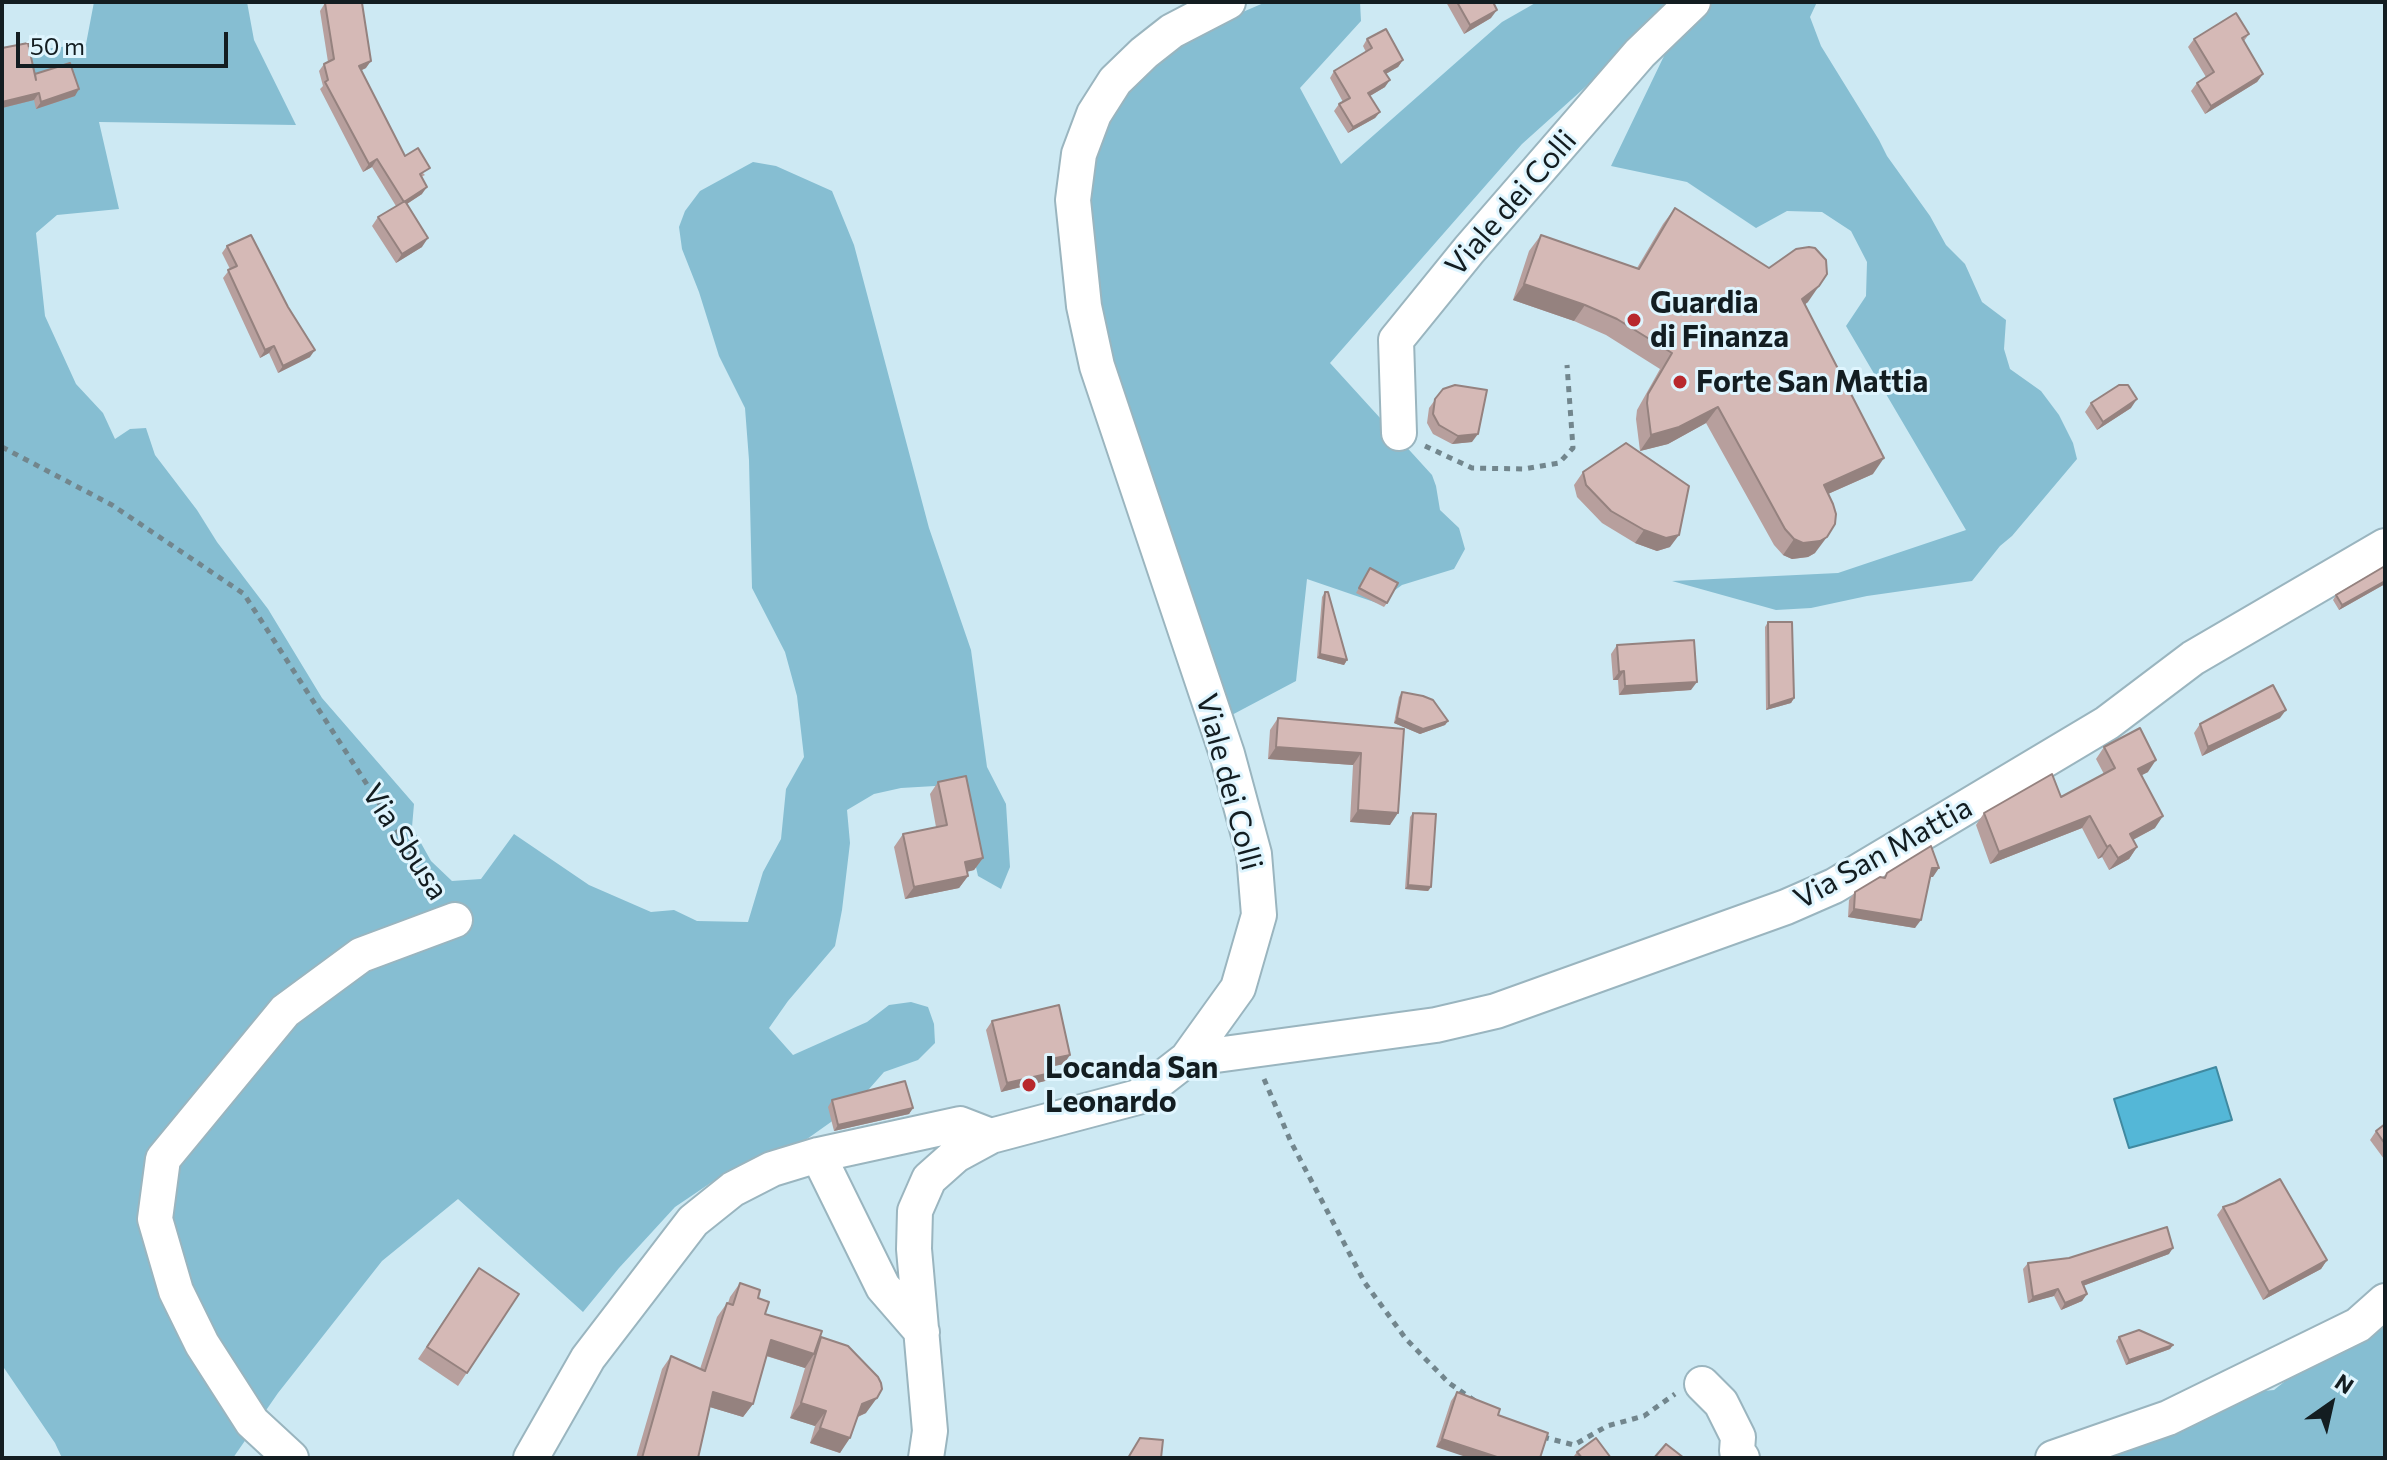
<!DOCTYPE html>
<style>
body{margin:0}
#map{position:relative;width:2387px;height:1460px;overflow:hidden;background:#cde9f3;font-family:Commissioner,sans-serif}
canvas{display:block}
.frame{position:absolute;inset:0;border:4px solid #131d21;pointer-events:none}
.north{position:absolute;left:2291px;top:1364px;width:80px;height:80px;-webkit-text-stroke:6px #dff5fe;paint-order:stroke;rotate:34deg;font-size:22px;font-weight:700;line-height:32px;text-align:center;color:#131d21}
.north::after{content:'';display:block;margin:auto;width:28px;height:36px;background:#131d21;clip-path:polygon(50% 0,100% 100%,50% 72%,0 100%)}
.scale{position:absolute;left:16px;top:32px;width:212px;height:36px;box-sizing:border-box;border:4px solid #131d21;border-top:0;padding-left:10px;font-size:24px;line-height:28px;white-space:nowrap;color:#131d21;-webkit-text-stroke:6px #dff5fe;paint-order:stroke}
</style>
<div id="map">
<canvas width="2387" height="1460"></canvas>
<div class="frame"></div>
<div class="north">N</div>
<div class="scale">50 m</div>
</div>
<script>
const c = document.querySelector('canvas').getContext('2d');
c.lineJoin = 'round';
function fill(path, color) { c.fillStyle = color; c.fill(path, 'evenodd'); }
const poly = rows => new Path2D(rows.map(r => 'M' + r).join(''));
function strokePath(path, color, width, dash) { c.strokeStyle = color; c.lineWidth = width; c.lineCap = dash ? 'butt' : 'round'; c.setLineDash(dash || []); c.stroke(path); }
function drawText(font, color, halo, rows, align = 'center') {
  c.font = font + ' Commissioner,sans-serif'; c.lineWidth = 6; c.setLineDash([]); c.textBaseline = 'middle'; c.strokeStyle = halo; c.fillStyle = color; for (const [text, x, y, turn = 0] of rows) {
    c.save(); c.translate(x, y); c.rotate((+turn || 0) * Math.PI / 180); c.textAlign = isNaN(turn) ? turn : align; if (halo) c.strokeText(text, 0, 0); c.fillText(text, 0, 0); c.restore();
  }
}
fill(poly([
 [94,2,247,2,254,40,296,125,99,122,119,209,57,215,36,233,45,316,76,384,103,413,115,439,130,429,146,428,155,455,197,510,217,542,268,609,322,698,414,804,412,827,431,861,452,881,481,879,514,834,589,885,651,912,674,910,697,921,748,922,763,872,781,839,786,789,804,757,797,696,785,652,752,588,749,460,745,408,719,356,699,292,682,249,679,227,685,211,700,191,753,162,776,166,832,191,854,245,929,528,971,650,987,767,1006,804,1010,867,1001,889,978,876,960,797,935,786,901,788,874,794,847,810,850,843,842,910,835,946,788,1001,769,1028,793,1055,867,1022,889,1005,911,1002,928,1007,934,1024,935,1043,918,1060,884,1072,855,1105,790,1151,715,1180,675,1207,619,1268,583,1312,458,1199,382,1261,278,1393,233,1458,62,1458,55,1443,2,1365,2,54,86,44],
 [1266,2,1360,2,1361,21,1300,88,1341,164,1502,22,1537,2,1680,2,1522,144,1330,363,1432,475,1436,486,1440,510,1459,528,1465,549,1454,569,1402,585,1377,603,1307,579,1296,681,1228,717,1096,322,1088,165,1120,96,1160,59,1238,14],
 [1690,2,1817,2,1810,17,1821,46,1879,140,1887,156,1930,216,1946,245,1965,264,1982,302,2006,320,2004,349,2010,369,2041,391,2059,415,2073,443,2077,459,2012,536,2000,546,1972,581,1867,596,1811,608,1776,610,1672,581,1838,573,1966,530,1846,326,1866,296,1867,262,1851,231,1822,212,1787,211,1756,228,1687,182,1611,166],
 [2385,1320,2385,1458,2092,1458,2253,1392,2274,1390,2320,1353]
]), '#86bed2');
const water = poly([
 [2216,1067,2232,1120,2129,1148,2114,1099,2216,1067]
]);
fill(water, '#54b7d7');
strokePath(water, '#4089a0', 2);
const minor = poly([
 [1399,433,1396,340,1469,250,1640,53,1693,2],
 [1187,1059,1436,1025,1496,1011,1786,907,1834,886,2107,723,2193,658,2385,546],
 [818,1155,883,1287,922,1332],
 [1702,1384,1721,1403,1738,1437,1737,1451,1742,1458],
 [291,1458,252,1422,202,1344,176,1291,155,1219,163,1159,285,1011,361,955,455,920],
 [531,1458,588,1358,693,1221,733,1189,772,1169,818,1155,960,1124,991,1136],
 [926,1458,930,1431,914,1249,915,1211,929,1179,956,1155,991,1136,1138,1097,1187,1059,1238,988,1259,915,1254,854,1227,754,1097,366,1084,306,1073,200,1079,154,1094,114,1115,81,1144,53,1172,31,1228,2],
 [2053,1458,2168,1418,2358,1325,2385,1301]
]);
strokePath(minor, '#9ab5bf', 38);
strokePath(poly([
 [1425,446,1472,468,1524,469,1559,463,1573,448,1567,365],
 [2,447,112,505,244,594,439,896],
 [1264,1079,1291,1142,1365,1283,1406,1339,1449,1383,1475,1401],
 [1543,1437,1574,1445,1607,1426,1644,1416,1675,1394]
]), '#72868d', 5, [6, 6]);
strokePath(minor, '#fff', 34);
fill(poly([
 [1446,2,1493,2,1491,18,1464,34],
 [325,3,366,68,361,70,405,156,425,175,421,177,422,194,407,204,422,247,396,263,372,226,378,217,396,206,372,167,363,172,320,89,323,86,319,71,324,64,328,62,320,11],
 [2249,34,2244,41,2263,74,2257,82,2205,114,2191,91,2197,83,2206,77,2188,47,2194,39],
 [1367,39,1403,60,1398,67,1386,74,1385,87,1370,96,1380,112,1375,118,1348,133,1334,111,1339,104,1343,102,1330,78,1334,71,1366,52,1363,46],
 [2,48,35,74,75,96,36,109,34,100,2,108],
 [1675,208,1808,302,1805,304,1873,474,1828,494,1815,553,1808,557,1792,559,1783,555,1774,545,1706,423,1668,444,1640,451,1636,419,1637,410,1660,369,1606,335,1574,321,1513,300,1529,251,1541,235,1637,268,1663,224],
 [227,246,310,357,278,373,269,353,260,358,223,278,230,269,222,253],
 [1443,389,1472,442,1452,444,1433,434,1427,423,1429,408],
 [2091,403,2131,408,2097,430,2085,412],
 [1583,472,1670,547,1657,551,1635,543,1602,523,1577,497,1574,485],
 [2385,566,2385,584,2339,610,2333,600,2336,595],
 [1370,568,1387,603,1384,607,1356,593],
 [1325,592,1347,660,1344,665,1317,658,1322,597],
 [1768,622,1794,698,1791,703,1766,710,1765,627],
 [1617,645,1691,690,1619,695,1618,680,1613,680,1611,654],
 [1402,692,1448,721,1445,725,1420,734,1394,723,1399,697],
 [1278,718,1404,729,1390,825,1350,822,1353,765,1268,759,1270,730],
 [2280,718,2202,756,2194,733,2200,724],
 [2104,747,2148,772,2142,775,2155,828,2133,840,2137,847,2129,859,2109,870,2102,857,2098,859,2082,828,1990,864,1976,825,1984,813,2061,797,2104,774,2096,759],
 [938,782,983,858,974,870,967,872,968,876,959,888,905,899,894,847,903,834,936,827,930,794],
 [1413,813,1431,887,1428,891,1405,889,1410,817],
 [1887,873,1933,877,1930,877,1915,928,1848,917,1849,900,1855,892,1883,878],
 [992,1021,1064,1064,1053,1066,1055,1072,1049,1080,1001,1092,986,1030],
 [832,1100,913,1108,909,1114,834,1131,828,1107],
 [2385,1124,2385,1158,2384,1159,2370,1140,2376,1131],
 [2235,1203,2327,1260,2321,1269,2263,1300,2217,1215,2223,1207],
 [2169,1254,2083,1286,2087,1294,2082,1301,2061,1310,2054,1296,2028,1303,2023,1269,2028,1263],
 [479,1268,519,1294,458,1386,418,1359],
 [740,1283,758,1298,765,1314,819,1340,866,1413,858,1417,840,1453,810,1443,815,1426,790,1418,805,1368,766,1356,753,1404,743,1417,710,1407,698,1458,636,1458,662,1369,671,1356,700,1369,717,1317,727,1303,728,1303,730,1297],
 [2119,1337,2173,1345,2170,1349,2126,1365,2116,1341],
 [1457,1392,1500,1409,1436,1447,1451,1401],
 [1577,1452,1611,1458,1576,1458,1574,1456]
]), '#b79f9d');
fill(poly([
 [1497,10,1491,18,1464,34,1470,25],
 [1403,60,1398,67,1380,77,1384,71],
 [371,61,366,68,354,74,359,66],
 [2263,74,2257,82,2205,114,2211,106],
 [1390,80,1385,87,1363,100,1368,93],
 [79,89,75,96,36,109,41,102],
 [39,93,34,100,2,108,2,102],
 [1380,112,1375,118,1348,133,1353,127],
 [377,159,372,167,363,172,369,164],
 [427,187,422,194,399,209,404,202],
 [428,238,422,247,396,263,402,254],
 [1524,284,1585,305,1574,321,1513,300],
 [1819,286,1808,302,1791,315,1802,299],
 [274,346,269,353,260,358,265,350],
 [315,350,310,357,278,373,283,366],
 [2137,399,2131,408,2097,430,2103,422],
 [1718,407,1706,423,1668,444,1640,451,1651,435],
 [1478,434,1472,442,1452,444,1458,436],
 [1884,458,1873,474,1812,501,1824,485],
 [1644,530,1679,535,1670,547,1657,551,1635,543],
 [1827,537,1815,553,1808,557,1792,559,1783,555,1794,539],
 [2385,581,2385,584,2339,610,2342,605],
 [1320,654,1347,660,1344,665,1317,658],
 [1624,671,1618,680,1613,680,1619,672],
 [1697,682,1691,690,1619,695,1625,686],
 [1794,698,1791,703,1766,710,1769,706],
 [2286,710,2280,718,2202,756,2208,747],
 [1397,718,1448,721,1445,725,1420,734,1394,723],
 [1276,747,1361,753,1353,765,1268,759],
 [2156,760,2148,772,2130,781,2138,769],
 [1358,810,1398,813,1390,825,1350,822],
 [2090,816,2082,828,1990,864,1999,852],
 [2163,816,2155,828,2121,846,2130,834],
 [2110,845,2102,857,2098,859,2107,847],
 [2137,847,2129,859,2109,870,2118,858],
 [983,858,974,870,956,874,965,862],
 [1932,868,1939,868,1933,877,1926,877],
 [968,876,959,888,905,899,914,887],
 [1408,885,1431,887,1428,891,1405,889],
 [1854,909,1921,920,1915,928,1848,917],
 [1070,1055,1064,1064,1045,1068,1051,1059],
 [1055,1072,1049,1080,1001,1092,1007,1083],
 [913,1108,909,1114,834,1131,838,1125],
 [2173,1248,2169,1254,2077,1288,2082,1282],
 [2327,1260,2321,1269,2263,1300,2269,1292],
 [2058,1289,2054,1296,2028,1303,2033,1297],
 [2087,1294,2082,1301,2061,1310,2065,1303],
 [771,1340,814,1354,805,1368,761,1354],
 [2173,1345,2170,1349,2126,1365,2129,1360],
 [713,1392,753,1404,743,1417,703,1405],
 [877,1398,866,1413,852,1419,862,1404],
 [801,1403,826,1411,815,1426,790,1418],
 [820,1428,850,1438,840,1453,810,1443],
 [1442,1439,1500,1458,1469,1458,1436,1447]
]), '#95827f');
const building = poly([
 [1457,2,1493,2,1497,10,1470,25,1457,2],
 [325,3,362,3,371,61,359,66,405,156,418,148,430,168,420,174,427,187,404,202,377,159,369,164,325,82,328,80,324,64,334,59,325,3],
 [2236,13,2249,34,2242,38,2263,74,2211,106,2197,83,2214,72,2194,39,2236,13],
 [1386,29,1403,60,1384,71,1390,80,1368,93,1380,112,1353,127,1339,104,1350,98,1334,71,1372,48,1367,39,1386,29],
 [28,43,36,80,35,74,70,63,79,89,41,102,39,93,2,102,2,48,28,43],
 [405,201,428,238,402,254,378,217,405,201],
 [1675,208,1769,268,1796,249,1809,247,1815,248,1826,260,1827,274,1819,286,1802,299,1884,458,1824,485,1833,504,1836,514,1835,524,1827,537,1820,541,1803,543,1794,539,1785,529,1718,407,1679,427,1651,435,1647,403,1648,394,1672,353,1617,319,1585,305,1524,284,1541,235,1639,269,1675,208],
 [251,235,288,307,315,350,283,366,274,346,265,350,228,270,237,266,227,246,251,235],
 [1455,385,1487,390,1478,434,1458,436,1439,425,1433,414,1435,399,1443,389,1455,385],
 [2119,385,2128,385,2137,399,2103,422,2091,403,2119,385],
 [1626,443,1689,486,1679,535,1666,538,1644,530,1611,511,1586,485,1583,472,1626,443],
 [2385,566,2385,581,2342,605,2336,595,2385,566],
 [1370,568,1398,583,1387,603,1359,588,1370,568],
 [1325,592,1328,592,1347,660,1320,654,1325,592],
 [1768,622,1792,622,1794,698,1769,706,1768,622],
 [1694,640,1697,682,1625,686,1624,671,1619,672,1617,645,1694,640],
 [2273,685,2286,710,2208,747,2200,724,2273,685],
 [1402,692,1423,696,1433,700,1448,721,1423,729,1397,718,1402,692],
 [1278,718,1404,729,1398,813,1358,810,1361,753,1276,747,1278,718],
 [2140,728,2156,760,2138,769,2163,816,2130,834,2137,847,2118,858,2110,845,2107,847,2090,816,1999,852,1984,813,2052,774,2061,797,2115,768,2104,747,2140,728],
 [966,776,983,858,965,862,968,876,914,887,903,834,947,825,938,782,966,776],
 [1413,813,1436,814,1431,887,1408,885,1413,813],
 [1931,846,1939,868,1932,868,1921,920,1854,909,1855,892,1880,877,1885,878,1887,873,1931,846],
 [1059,1005,1070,1055,1051,1059,1055,1072,1007,1083,992,1021,1059,1005],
 [905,1081,913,1108,838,1125,832,1100,905,1081],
 [2385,1124,2385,1144,2376,1131,2385,1124],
 [2280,1179,2327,1260,2269,1292,2223,1207,2235,1203,2280,1179],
 [2167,1227,2173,1248,2082,1282,2087,1294,2065,1303,2058,1289,2033,1297,2028,1263,2069,1258,2167,1227],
 [479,1268,519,1294,467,1373,427,1347,479,1268],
 [740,1283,760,1290,758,1298,769,1302,765,1314,822,1331,814,1354,771,1340,753,1404,713,1392,698,1458,642,1458,671,1356,705,1371,727,1303,733,1305,740,1283],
 [2139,1330,2173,1345,2129,1360,2119,1337,2139,1330],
 [821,1337,848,1346,878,1377,881,1383,882,1389,877,1398,862,1404,850,1438,820,1428,826,1411,801,1403,821,1337],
 [1457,1392,1500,1409,1498,1415,1548,1433,1540,1458,1500,1458,1442,1439,1457,1392],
 [1140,1438,1163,1440,1161,1458,1128,1458,1140,1438],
 [1596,1438,1611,1458,1582,1458,1577,1452,1596,1438],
 [1666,1444,1684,1458,1654,1458,1666,1444]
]);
fill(building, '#d5b9b6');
strokePath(building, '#95827f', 2);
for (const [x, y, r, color] of [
 [1634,320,8,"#b8282d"],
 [1680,382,8,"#b8282d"],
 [1029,1085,8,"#b8282d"]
]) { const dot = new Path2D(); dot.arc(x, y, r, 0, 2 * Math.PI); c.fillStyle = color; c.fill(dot); strokePath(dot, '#dff5fe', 3); }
drawText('30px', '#131d21', '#dff5fe', [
 ["Viale dei Colli",1511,203,-49],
 ["Viale dei Colli",1229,782,75],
 ["Via Sbusa",405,842,57],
 ["Via San Mattia",1883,853,-29]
]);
drawText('bold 30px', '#131d21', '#dff5fe', [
 ["Guardia",1650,303],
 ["di Finanza",1650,337],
 ["Forte San Mattia",1696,382],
 ["Locanda San",1045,1068],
 ["Leonardo",1045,1102]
], 'left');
</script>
